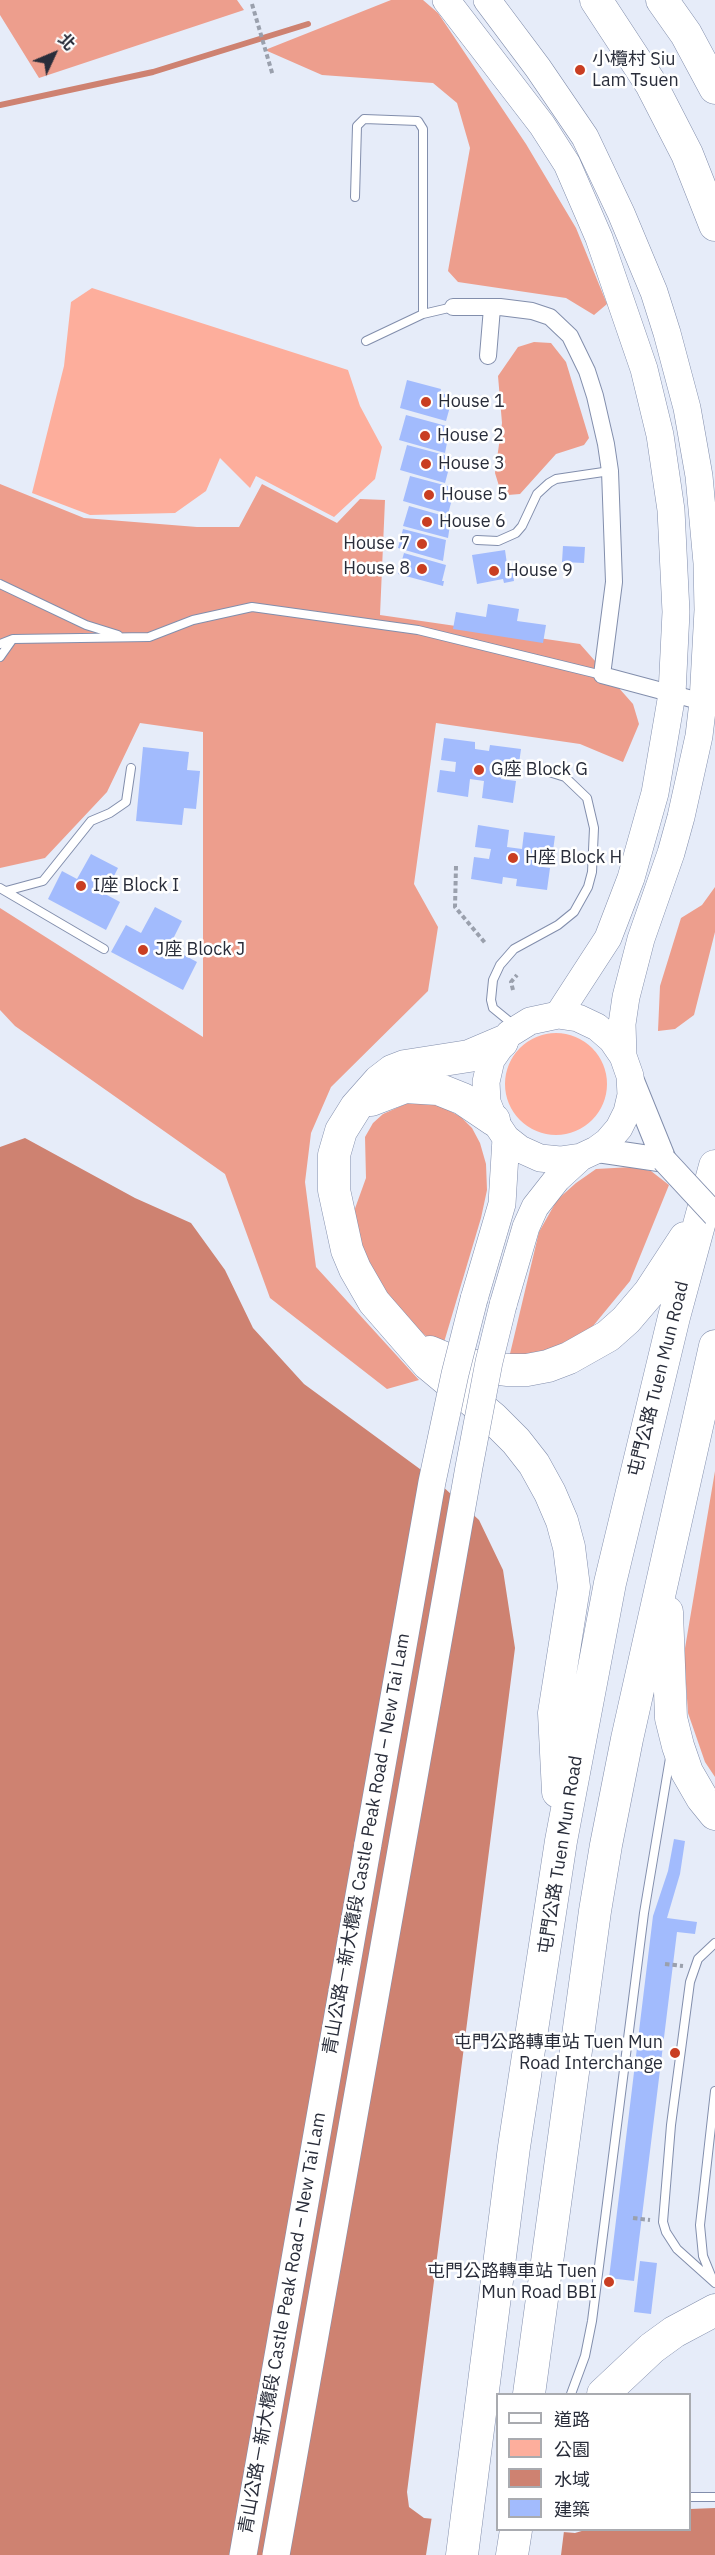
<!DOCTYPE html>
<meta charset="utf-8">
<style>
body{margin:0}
#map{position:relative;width:715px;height:2555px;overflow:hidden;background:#e6ecf9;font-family:"IBM Plex Sans","Noto Sans TC",sans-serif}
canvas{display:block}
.legend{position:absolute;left:496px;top:2393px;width:195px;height:138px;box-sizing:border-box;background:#fff;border:2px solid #a9abb0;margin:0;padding:8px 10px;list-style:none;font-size:18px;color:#292d3a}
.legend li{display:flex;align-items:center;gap:12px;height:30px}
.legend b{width:30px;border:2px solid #a9abb0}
.north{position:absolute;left:24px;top:24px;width:60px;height:60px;-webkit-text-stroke:4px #fff;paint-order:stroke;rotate:46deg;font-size:16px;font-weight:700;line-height:24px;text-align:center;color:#292d3a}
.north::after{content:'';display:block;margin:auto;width:21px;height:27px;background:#292d3a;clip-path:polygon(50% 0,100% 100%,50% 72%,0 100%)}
</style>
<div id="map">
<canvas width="715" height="2555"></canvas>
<ul class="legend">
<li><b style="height:8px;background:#fff"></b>道路</li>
<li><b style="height:16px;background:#fdae9c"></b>公園</li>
<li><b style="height:16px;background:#ce8271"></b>水域</li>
<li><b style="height:16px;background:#a2bbfd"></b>建築</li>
</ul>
<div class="north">北</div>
</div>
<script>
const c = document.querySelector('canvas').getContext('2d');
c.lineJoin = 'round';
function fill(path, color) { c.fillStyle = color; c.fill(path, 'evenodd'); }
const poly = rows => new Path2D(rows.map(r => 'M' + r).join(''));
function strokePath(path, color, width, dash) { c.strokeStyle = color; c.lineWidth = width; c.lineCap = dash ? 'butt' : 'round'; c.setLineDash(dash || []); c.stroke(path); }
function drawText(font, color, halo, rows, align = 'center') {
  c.font = font + ' "IBM Plex Sans","Noto Sans TC",sans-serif'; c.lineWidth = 5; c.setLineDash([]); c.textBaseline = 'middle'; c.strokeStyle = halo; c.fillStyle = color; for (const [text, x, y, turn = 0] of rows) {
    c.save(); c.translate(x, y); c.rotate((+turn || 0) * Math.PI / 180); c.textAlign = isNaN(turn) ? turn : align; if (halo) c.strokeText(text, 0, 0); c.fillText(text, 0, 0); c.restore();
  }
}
fill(poly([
 [92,288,348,370,360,406,382,447,375,479,334,517,256,476,250,488,220,458,206,491,175,513,90,515,32,493,64,366,71,302],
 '505 1084a51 51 0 1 1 102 0a51 51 0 1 1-102 0Z'
]), '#fdae9c');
fill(poly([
 [0,0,237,0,244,10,39,78,0,15],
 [391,0,423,0,438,13,526,144,576,228,607,304,594,315,566,298,458,282,448,271,470,148,457,103,433,83,322,75,265,50],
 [534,342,551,343,566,362,589,438,584,445,556,454,520,494,508,495,499,486,495,473,502,423,498,376,518,347],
 [0,484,84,518,197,527,239,527,262,484,337,523,360,499,385,500,380,615,580,644,633,704,639,724,623,762,580,744,436,723,414,884,438,927,428,991,331,1087,311,1133,305,1182,316,1267,419,1380,387,1389,270,1298,225,1174,15,1026,0,1010,0,908,203,1037,203,732,140,723,107,792,45,858,0,868],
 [715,887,715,932,694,1015,675,1029,658,1031,660,986,681,918,702,905],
 [410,1102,437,1104,461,1117,472,1128,480,1143,486,1164,487,1190,481,1218,442,1349,416,1328,386,1297,364,1258,353,1214,366,1178,365,1137,373,1123,383,1114],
 [632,1167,651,1171,669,1185,630,1281,584,1337,560,1350,509,1358,539,1232,557,1200,576,1183,596,1169],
 [715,1471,715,1777,705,1762,688,1713,684,1654]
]), '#ed9e8d');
fill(poly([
 [25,1138,135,1198,191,1223,225,1270,253,1328,304,1384,439,1483,479,1520,503,1570,515,1648,407,2492,409,2507,424,2518,497,2525,498,2530,539,2530,575,2533,585,2530,690,2530,690,2509,715,2508,715,2555,0,2555,0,1147]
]), '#ce8271');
fill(poly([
 [432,2516,498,2522,498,2530,564,2531,561,2555,426,2555]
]), '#e6ecf9');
strokePath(poly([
 [0,105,153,72,308,24]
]), '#ce8271', 6);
fill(poly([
 [407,380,441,389,440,393,453,396,446,421,400,408],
 [406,415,450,427,445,453,399,440],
 [407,445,452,457,445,483,400,470],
 [410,476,455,488,448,514,403,501],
 [409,506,451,518,448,538,403,526],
 [403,529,446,540,443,561,398,548],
 [563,546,585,547,584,563,562,562],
 [505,550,507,564,511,563,514,581,504,583,503,579,477,584,472,555],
 [404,553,446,565,442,581,444,581,443,586,398,574],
 [488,604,519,609,517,621,546,625,543,643,453,629,456,612,486,617],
 [444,738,475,742,475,749,489,751,490,745,521,749,518,771,503,769,501,779,516,781,513,803,482,798,484,781,470,779,468,797,437,792,440,770,455,772,456,762,441,760],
 [143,747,189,752,187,770,200,771,196,809,184,808,182,825,136,821],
 [478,825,509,830,507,847,522,849,524,832,555,836,552,858,537,856,535,866,550,868,547,890,516,886,517,879,503,877,502,884,471,879,474,857,489,859,491,849,475,847],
 [91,854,118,868,105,894,120,902,106,930,48,899,62,871,77,879],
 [155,907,182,921,169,947,197,962,183,990,111,952,126,925,141,933],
 [674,1839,685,1841,680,1874,667,1918,697,1922,695,1934,677,1932,634,2281,609,2278,653,1916,668,1871],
 [640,2261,657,2263,651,2314,634,2312]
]), '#a2bbfd');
const lane = poly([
 [355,197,357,126,364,119,418,121,423,129,423,314],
 [366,341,423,314,453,307],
 [477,540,498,541,516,533,522,526,537,494,549,483,556,479,610,471],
 [0,584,86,625,118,635],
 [0,644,13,639,149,637,193,620,252,607,418,630,602,675],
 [0,657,12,640],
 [0,888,104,949],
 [6,891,43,881,91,821,110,813,126,802,131,768],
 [515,1026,493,1008,491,1000,493,980,500,965,514,949,558,925,574,912,588,887,592,872,594,828,587,798,565,777,549,772],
 [715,1943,698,1959,690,1982,671,2125,663,2222,666,2232,677,2249,715,2283],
 [712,2278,703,2256,700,2225,715,2091],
 [571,2394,585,2356,592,2321,644,1913,670,1758],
 [690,2497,715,2497]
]);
const street = poly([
 [453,307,500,307,532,311,550,317,570,336,587,371,595,396,606,444,610,471,614,582,602,675,703,702],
 [488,356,492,308]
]);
const secondary = poly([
 [630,1076,664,1160],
 [596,1150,664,1160]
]);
const primary = poly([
 [446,0,542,125,567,164,599,238,644,369,660,435,671,510,676,612,672,694,655,793,631,878,608,938,558,1015],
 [487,0,538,68,585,137,621,213,654,292,667,333,687,408,699,476,707,563,708,610,703,702,699,736,681,817,671,853,641,939,626,997,622,1024,623,1056,630,1076,631,1095,627,1112,619,1128,607,1142,596,1150,581,1157,560,1160,540,1158,520,1149,506,1138,494,1120,487,1102,486,1082,491,1060,509,1034,530,1021,558,1015,578,1018,597,1027,612,1040,623,1056],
 [474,1299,502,1204,506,1138],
 [503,1305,526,1227,535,1207,557,1179,581,1157],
 [243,2555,368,1844]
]);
const highway = poly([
 [596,0,651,84,687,154,715,225],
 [662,0,686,34,715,88],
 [502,1042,469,1056,405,1066,392,1071,379,1081,356,1107,341,1131,334,1155,334,1190,347,1250,355,1269,374,1302,428,1364,493,1418,516,1441,534,1464,550,1493,562,1521,569,1547,574,1587,554,1713,558,1792],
 [371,1100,405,1087,438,1089,463,1099,494,1120],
 [430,1352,459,1364,508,1370,527,1370,548,1366,569,1358,608,1336,626,1320,649,1293,685,1238],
 [667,1612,671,1718,678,1746,687,1772,702,1798,715,1814],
 [529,2394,595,1911,606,1845,627,1739,715,1346],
 [603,2394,652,2348,674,2332,715,2310],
 [462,2555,514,2147,561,1841,610,1583,674,1317,715,1166],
 [512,2555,516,2530]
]);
strokePath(lane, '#828eac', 10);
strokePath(street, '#828eac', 18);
strokePath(secondary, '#828eac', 26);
strokePath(primary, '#828eac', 28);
strokePath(highway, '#828eac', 33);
strokePath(poly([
 [252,4,273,76],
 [456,866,455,907,486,944],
 [513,990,511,982,517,975],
 [665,1964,683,1966],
 [633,2218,650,2220]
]), '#9aa0ad', 4, [4.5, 3]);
strokePath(lane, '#fff', 8);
strokePath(street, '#fff', 16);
strokePath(secondary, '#fff', 24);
strokePath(primary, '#fff', 27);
strokePath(highway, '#fff', 32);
const secondaryBridge = poly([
 [664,1160,715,1215]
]);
const primaryBridge = poly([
 [368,1844,432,1482,455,1374,474,1299],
 [276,2555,469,1467,489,1362,503,1305]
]);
strokePath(secondaryBridge, '#828eac', 26, []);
strokePath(primaryBridge, '#828eac', 28, []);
strokePath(secondaryBridge, '#fff', 24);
strokePath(primaryBridge, '#fff', 27);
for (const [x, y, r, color] of [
 [580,70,6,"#c93e22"],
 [426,402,6,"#c93e22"],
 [425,436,6,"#c93e22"],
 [426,464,6,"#c93e22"],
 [429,495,6,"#c93e22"],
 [427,522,6,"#c93e22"],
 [422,544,6,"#c93e22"],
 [422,569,6,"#c93e22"],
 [494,571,6,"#c93e22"],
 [479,770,6,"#c93e22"],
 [513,858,6,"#c93e22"],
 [81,886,6,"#c93e22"],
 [143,950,6,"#c93e22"],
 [675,2053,6,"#c93e22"],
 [609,2282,6,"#c93e22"]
]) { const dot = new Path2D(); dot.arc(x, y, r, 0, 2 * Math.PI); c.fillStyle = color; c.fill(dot); strokePath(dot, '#fff', 2); }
drawText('18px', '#292d3a', '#fff', [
 ["小欖村 Siu",592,60],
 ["Lam Tsuen",592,81],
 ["House 1",438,402],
 ["House 2",437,436],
 ["House 3",438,464],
 ["House 5",441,495],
 ["House 6",439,522],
 ["House 7",410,544,"right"],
 ["House 8",410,569,"right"],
 ["House 9",506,571],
 ["G座 Block G",491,770],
 ["H座 Block H",525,858],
 ["I座 Block I",93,886],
 ["J座 Block J",155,950],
 ["屯門公路轉車站 Tuen Mun",663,2043,"right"],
 ["Road Interchange",663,2064,"right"],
 ["屯門公路轉車站 Tuen",597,2272,"right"],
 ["Mun Road BBI",597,2293,"right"]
], 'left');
drawText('18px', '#292d3a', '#fff', [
 ["屯門公路 Tuen Mun Road",659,1379,-76],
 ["青山公路－新大欖段 Castle Peak Road – New Tai Lam",367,1844,-80],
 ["屯門公路 Tuen Mun Road",561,1855,-81],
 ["青山公路－新大欖段 Castle Peak Road – New Tai Lam",283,2323,-80]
]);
</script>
